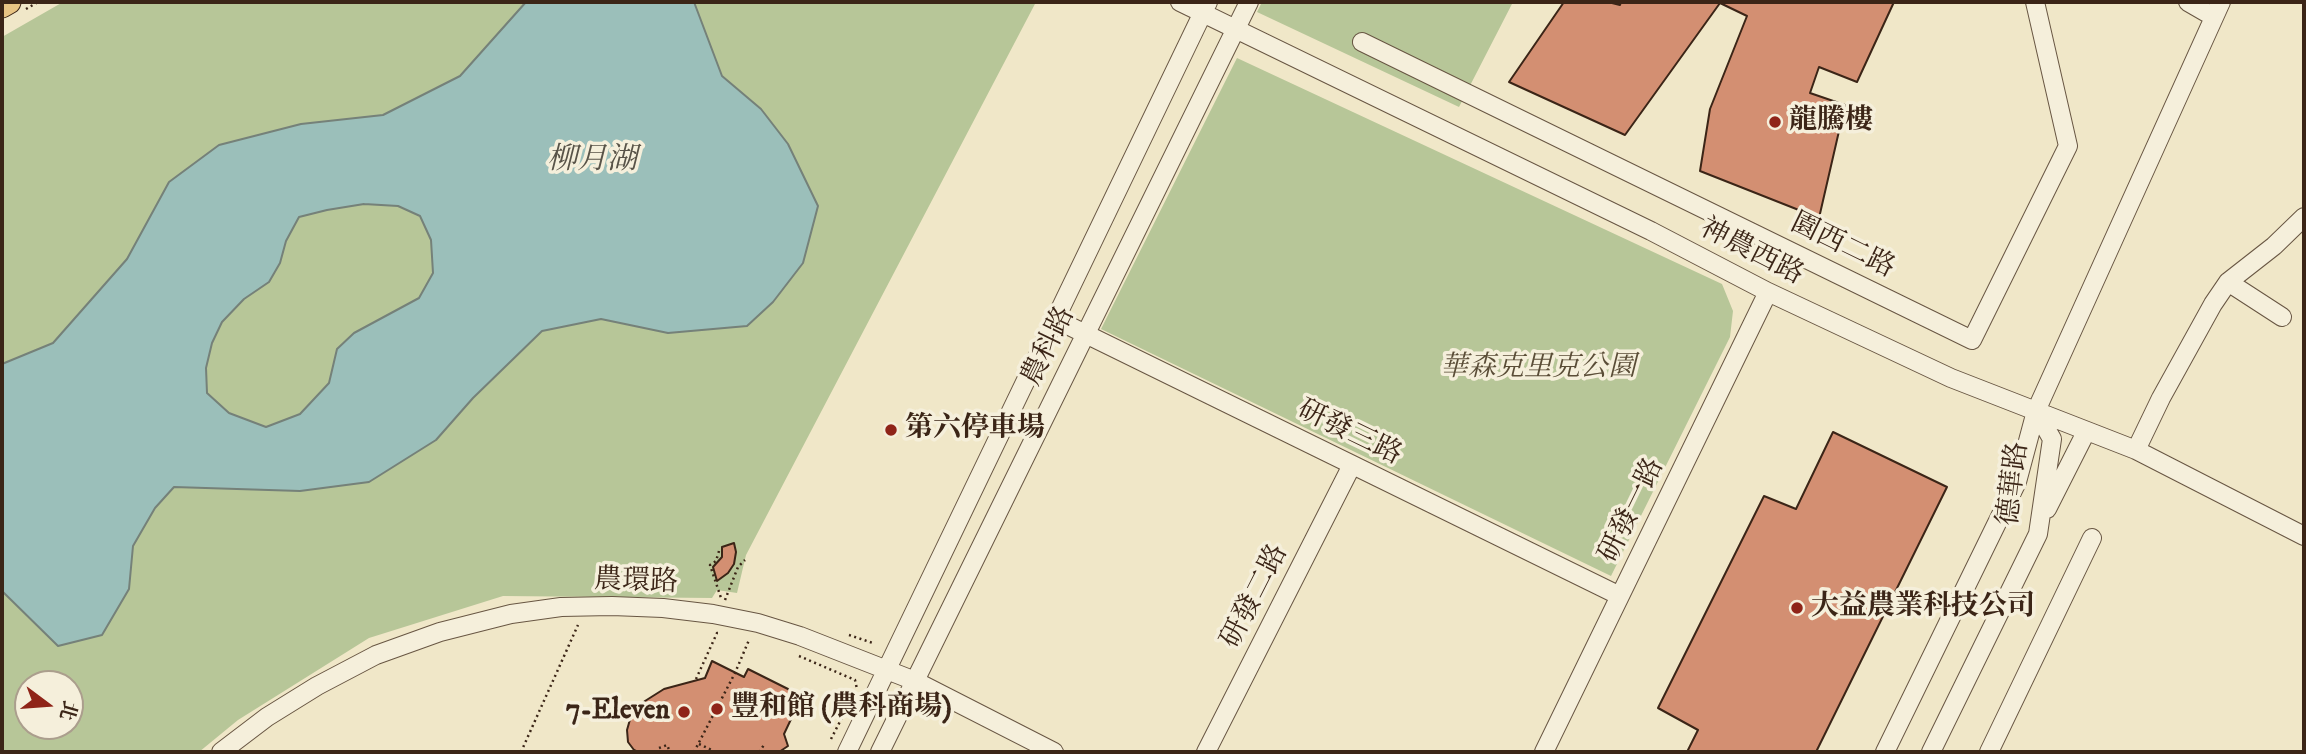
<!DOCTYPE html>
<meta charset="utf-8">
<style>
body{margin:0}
#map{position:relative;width:2306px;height:754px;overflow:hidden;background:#f0e7c8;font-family:"IM FELL DW Pica","Noto Serif TC",serif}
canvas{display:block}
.frame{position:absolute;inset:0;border:4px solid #3b2517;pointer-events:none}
.north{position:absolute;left:14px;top:670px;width:70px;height:70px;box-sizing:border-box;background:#f5efdb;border:2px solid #ab9e8d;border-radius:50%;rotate:106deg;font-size:19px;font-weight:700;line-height:28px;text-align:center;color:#3b2517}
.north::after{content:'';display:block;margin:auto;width:24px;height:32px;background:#8f2418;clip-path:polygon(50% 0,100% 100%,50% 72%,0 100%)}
</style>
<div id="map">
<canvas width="2306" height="754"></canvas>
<div class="frame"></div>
<div class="north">北</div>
</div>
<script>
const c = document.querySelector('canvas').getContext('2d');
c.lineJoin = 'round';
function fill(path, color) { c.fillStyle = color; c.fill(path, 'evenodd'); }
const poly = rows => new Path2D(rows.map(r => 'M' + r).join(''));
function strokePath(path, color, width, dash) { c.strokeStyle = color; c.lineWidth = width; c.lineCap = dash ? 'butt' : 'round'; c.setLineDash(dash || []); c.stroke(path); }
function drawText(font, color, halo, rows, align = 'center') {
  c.font = font + ' "IM FELL DW Pica","Noto Serif TC",serif'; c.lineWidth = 7; c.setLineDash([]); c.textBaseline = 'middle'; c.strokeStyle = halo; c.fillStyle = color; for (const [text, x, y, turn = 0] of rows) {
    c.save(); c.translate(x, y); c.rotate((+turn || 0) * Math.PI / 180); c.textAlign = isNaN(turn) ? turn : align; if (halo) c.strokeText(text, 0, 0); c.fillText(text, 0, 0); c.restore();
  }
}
fill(poly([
 [63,2,1036,2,746,555,737,593,717,590,712,598,503,596,369,638,238,720,199,752,2,752,2,37],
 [28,684,70,684,70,726,28,726],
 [1262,2,1513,2,1459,107,1257,12],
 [1237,58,1722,284,1733,311,1730,337,1611,576,1101,329]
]), '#b7c698');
const water = poly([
 [526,2,694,2,722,76,761,109,788,144,818,206,803,263,773,302,747,326,668,333,601,319,542,331,473,398,436,440,369,482,300,491,174,487,155,508,133,546,129,589,102,635,58,646,2,591,2,364,53,343,127,259,169,182,219,145,301,124,383,115,460,76,526,2],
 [364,204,398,206,420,216,431,240,433,273,419,298,354,333,337,349,329,383,300,414,266,427,229,413,207,393,206,368,212,343,222,322,244,299,269,282,280,263,286,241,299,217,327,210,364,204]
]);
fill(water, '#9bbfba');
strokePath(water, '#758179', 2);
const building = poly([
 [1564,2,1608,2,1620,5,1621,2,1894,2,1857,82,1819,67,1810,93,1845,105,1819,218,1700,171,1710,109,1747,16,1720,3,1625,135,1509,82,1564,2],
 [1833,432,1947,487,1816,752,1687,752,1698,730,1658,708,1764,496,1796,509,1833,432],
 [734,543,736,552,734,564,728,573,717,581,713,567,722,557,722,547,734,543],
 [712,661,744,677,748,669,802,696,784,734,788,746,779,752,638,752,634,750,628,742,627,730,631,716,645,701,664,689,705,678,712,661]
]);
fill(building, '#d38f72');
strokePath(building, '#3b2517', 2);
const minor = poly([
 [1180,2,1651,231,1768,292,1951,378,2136,450,2304,536],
 [2188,2,2214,17],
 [1362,42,1972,340,2068,146,2035,2],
 [2228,282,2282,317],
 [1055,319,1620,596],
 [2136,450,2161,398,2213,304,2228,282,2274,246,2304,217],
 [2047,509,2086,432],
 [221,752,267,717,317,686,376,655,440,632,511,614,561,607,612,606,663,608,713,614,758,623,800,636,915,681,1054,752],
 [847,752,1208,2],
 [880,752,1249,2],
 [1206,752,1352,465],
 [1544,752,1768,292],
 [1885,752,2017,482,2036,411,2221,2],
 [1931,752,2038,534,2052,439,2036,411],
 [1989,752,2092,538]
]);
const major = poly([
 [2,6,9,2]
]);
strokePath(minor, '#685643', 20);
strokePath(major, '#3b2517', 25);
strokePath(poly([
 [26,9,38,2],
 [719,551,716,561,710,565,721,598],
 [725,600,738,567,745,560],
 [849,635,873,643],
 [799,656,855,680,857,689],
 [696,679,717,633,719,633],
 [831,739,849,704],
 [699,744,716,752],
 [659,748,667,745,670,752],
 [521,752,578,625],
 [694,752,735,673,749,640],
 [759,752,764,745]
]), '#3b2517', 2.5, [2, 3.5]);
strokePath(minor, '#f5efdb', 18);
strokePath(major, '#e8c484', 23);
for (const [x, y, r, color] of [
 [1775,122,7,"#8f2418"],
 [891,430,7,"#8f2418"],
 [1797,608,7,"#8f2418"],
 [717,709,7,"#8f2418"],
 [684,712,7,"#8f2418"]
]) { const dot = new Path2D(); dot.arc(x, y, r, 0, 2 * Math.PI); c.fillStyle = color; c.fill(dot); strokePath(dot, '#f5efdb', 2.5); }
drawText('bold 28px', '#3b2517', '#f5efdb', [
 ["龍騰樓",1789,122],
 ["第六停車場",905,430],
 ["大益農業科技公司",1811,608],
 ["豐和館 (農科商場)",731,709],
 ["7-Eleven",670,712,"right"]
], 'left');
drawText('28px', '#3b2517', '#f5efdb', [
 ["園西二路",1842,247,26],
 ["神農西路",1751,253,27],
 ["農科路",1050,347,-64],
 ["研發三路",1349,434,26],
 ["德華路",2015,484,-83],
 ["研發一路",1633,511,-64],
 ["農環路",636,583,2],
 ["研發二路",1256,597,-63]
]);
drawText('italic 28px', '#5a4d37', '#f5efdb', [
 ["華森克里克公園",1538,369]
]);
drawText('italic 30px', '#585348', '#f5efdb', [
 ["柳月湖",592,162]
]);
</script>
